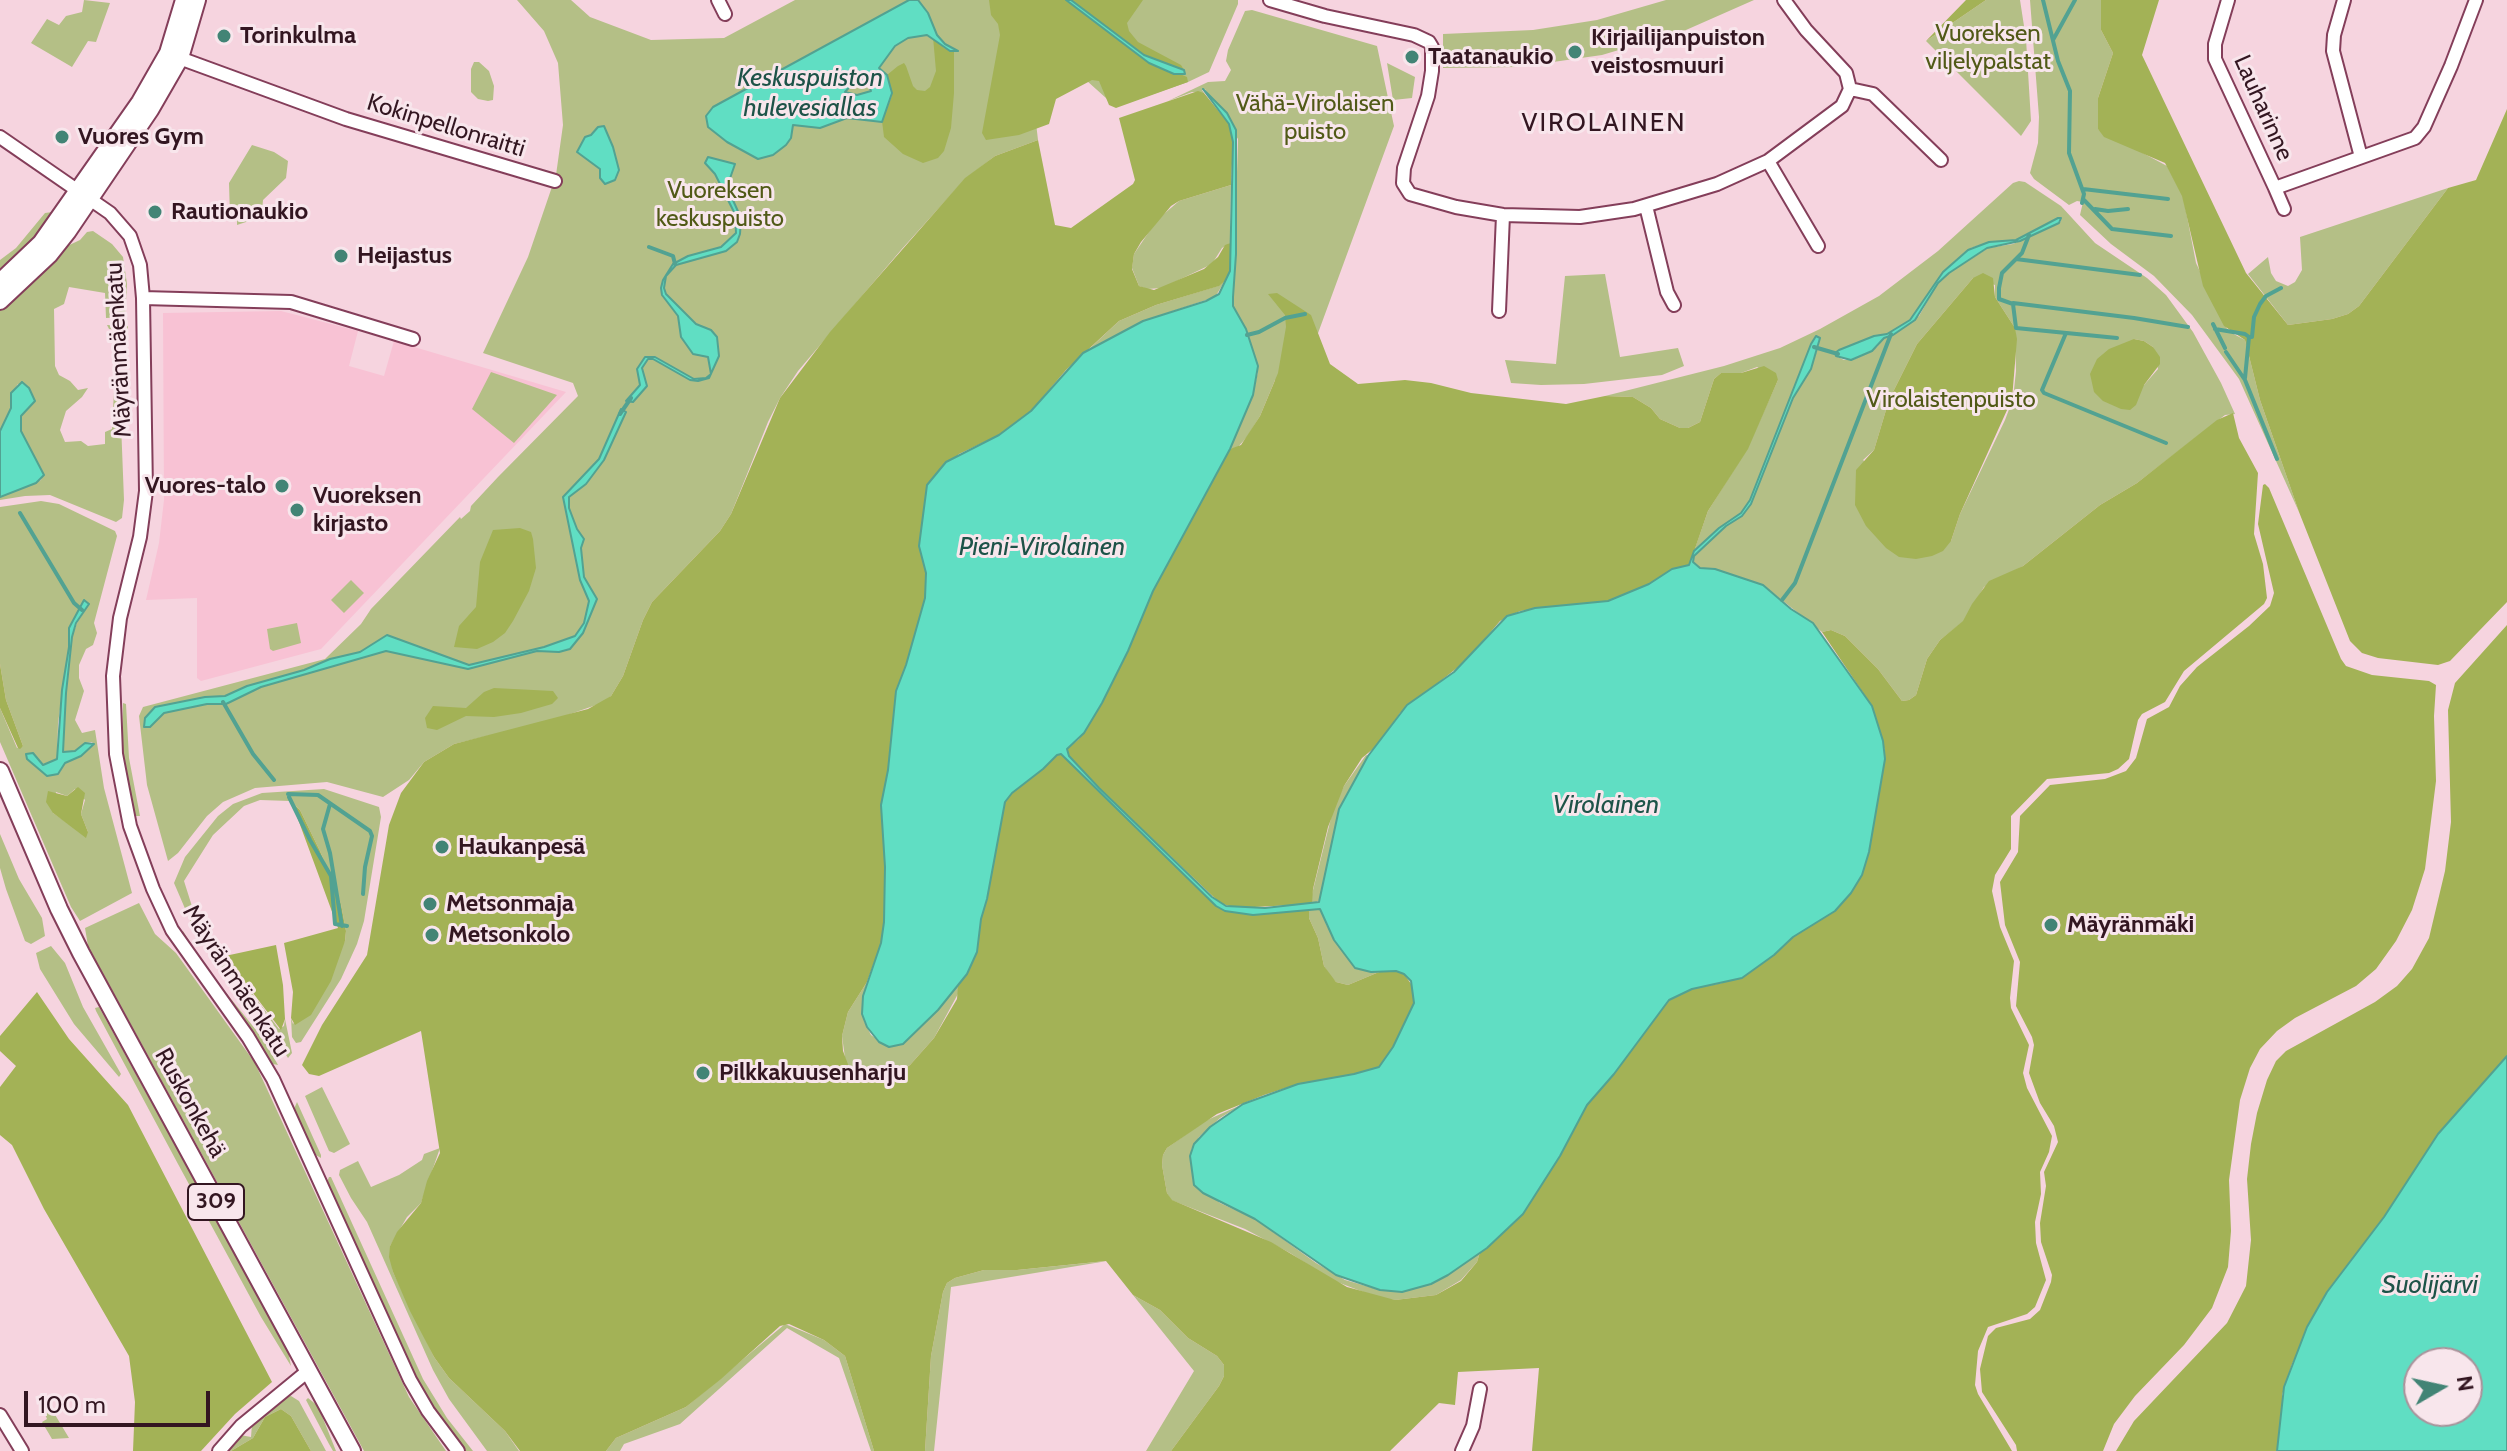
<!DOCTYPE html>
<meta charset="utf-8">
<style>
body{margin:0}
#map{position:relative;width:2507px;height:1451px;overflow:hidden;background:#f6d4df;font-family:Cabin,sans-serif}
canvas{display:block}
.north{position:absolute;left:2403px;top:1347px;width:80px;height:80px;box-sizing:border-box;background:#f8e6ec;border:2px solid #a9939b;border-radius:50%;rotate:81deg;font-size:22px;font-weight:700;line-height:32px;text-align:center;color:#331621}
.north::after{content:'';display:block;margin:auto;width:28px;height:36px;background:#428475;clip-path:polygon(50% 0,100% 100%,50% 72%,0 100%)}
.scale{position:absolute;left:24px;top:1391px;width:186px;height:36px;box-sizing:border-box;border:4px solid #331621;border-top:0;padding-left:10px;font-size:24px;line-height:28px;white-space:nowrap;color:#331621;-webkit-text-stroke:6px #f8e6ec;paint-order:stroke}
</style>
<div id="map">
<canvas width="2507" height="1451"></canvas>
<div class="north">N</div>
<div class="scale">100 m</div>
</div>
<script>
const c = document.querySelector('canvas').getContext('2d');
c.lineJoin = 'round';
function fill(path, color) { c.fillStyle = color; c.fill(path, 'evenodd'); }
const poly = rows => new Path2D(rows.map(r => 'M' + r).join(''));
function strokePath(path, color, width, dash) { c.strokeStyle = color; c.lineWidth = width; c.lineCap = dash ? 'butt' : 'round'; c.setLineDash(dash || []); c.stroke(path); }
function drawText(font, color, halo, rows, align = 'center') {
  c.font = font + ' Cabin,sans-serif'; c.lineWidth = 6; c.setLineDash([]); c.textBaseline = 'middle'; c.strokeStyle = halo; c.fillStyle = color; for (const [text, x, y, turn = 0] of rows) {
    c.save(); c.translate(x, y); c.rotate((+turn || 0) * Math.PI / 180); c.textAlign = isNaN(turn) ? turn : align; if (halo) c.strokeText(text, 0, 0); c.fillText(text, 0, 0); c.restore();
  }
}
fill(poly([
 [281,311,358,331,349,366,384,376,394,341,566,392,321,649,201,681,197,678,197,598,146,600,159,543,164,500,163,313]
]), '#f8c2d4');
fill(poly([
 [84,0,110,3,96,42,88,41,72,67,31,43,47,19,59,25,66,16,82,12],
 [517,0,571,0,590,17,651,40,724,38,795,0,1238,0,1238,4,1209,72,1188,82,1116,107,1067,63,1030,72,1038,140,995,156,965,179,901,250,798,371,780,398,768,422,731,514,720,531,652,602,643,620,623,676,611,696,602,703,553,720,454,744,424,762,409,780,383,797,327,782,255,788,223,802,207,816,178,853,168,861,147,785,139,716,143,707,325,659,361,624,371,609,460,517,461,519,470,511,471,506,498,477,578,396,573,383,483,353,528,257,556,175,563,125,558,63,544,31],
 [1666,0,1754,0,1686,30,1602,55,1518,67,1443,68,1443,34,1533,30,1597,20],
 [1986,0,2020,0,2026,39,2031,121,2021,136,1926,41],
 [2030,0,2101,0,2101,30,2113,53,2098,98,2098,129,2167,166,2183,196,2196,263,2228,331,2245,340,2260,400,2299,512,2239,379,2192,315,2154,276,2111,244,2080,215,2083,202,2077,201,2069,205,2034,179,2030,173,2038,143,2039,117],
 [1252,10,1377,46,1394,126,1299,385,1275,380,1260,416,1247,437,1237,448,1230,449,1253,395,1258,371,1246,329,1233,306,1238,139,1205,89,1202,90,1204,93,1192,92,1168,101,1208,82,1225,81,1231,70,1226,61,1228,50,1245,11],
 [474,62,479,62,489,71,494,86,493,100,488,101,478,99,471,92,471,69],
 [1387,63,1415,77,1412,98,1393,100],
 [252,145,274,152,288,161,286,178,263,200,262,211,253,211,249,221,237,225,237,217,230,217,229,183],
 [2019,181,2025,182,2061,206,2095,243,2147,278,2166,295,2193,332,2221,383,2235,414,2225,415,2137,483,2100,505,2023,566,1984,587,1964,621,1940,640,1927,659,1916,695,1909,700,1902,701,1878,669,1845,636,1831,630,1822,632,1763,585,1715,569,1700,568,1693,562,1694,556,1726,526,1742,516,1751,504,1793,398,1811,369,1819,344,1803,368,1750,500,1741,513,1719,528,1694,551,1708,511,1747,449,1778,380,1757,367,1741,373,1721,373,1714,379,1700,422,1688,428,1680,428,1660,419,1651,408,1633,397,1605,396,1724,366,1780,348,1820,329,1879,296,1938,251,2013,183],
 [2058,218,2061,221,2059,223,2013,244,1988,248,1949,273,1938,283,1919,316,1884,338,1877,347,1855,359,1844,360,1836,356,1835,353,1839,350,1874,336,1887,334,1910,320,1943,272,1971,248,1989,242,2016,240],
 [1973,278,1995,285,1995,297,2015,328,2016,371,2013,399,2005,420,1960,514,1951,541,1863,460,1874,450,1889,400,1917,344],
 [2134,339,2144,341,2153,347,2158,369,2144,385],
 [1231,185,1230,243,1222,248,1212,264,1162,288,1147,289,1139,286,1132,268,1134,254,1157,220,1179,201],
 [2448,188,2359,306,2348,314,2332,319,2288,325,2248,274,2268,257,2271,273,2276,281,2288,286,2295,282,2302,270,2300,237],
 [52,212,41,235,0,272,0,260,16,248,45,213],
 [93,231,112,244,123,257,127,284,125,317,106,318,105,293,69,287,64,304,54,309,55,366,59,375,70,381,78,390,88,388,82,397,66,411,60,430,65,442,81,441,88,446,105,444,105,432,112,429,115,372,125,371,126,373,121,423,124,500,122,518,116,522,50,495,25,496,0,500,0,497,41,480,43,472,25,441,19,424,23,412,34,403,18,384,11,395,11,408,0,431,0,308,61,249,80,240,87,232],
 [1605,274,1620,357,1678,348,1684,366,1662,375,1584,384,1541,385,1511,383,1505,360,1556,364,1565,276],
 [1225,281,1215,297,1143,321,1088,350,1119,321,1156,305,1218,286],
 [107,325,128,326,125,359,116,357,119,330,109,329],
 [491,372,557,395,514,443,472,409],
 [41,501,59,504,115,531,117,536,94,623,97,633,93,645,86,649,79,665,79,678,84,691,75,720,82,733,95,730,104,788,132,893,80,921,71,907,0,742,0,708,17,748,23,746,6,700,0,664,0,507],
 [82,603,89,604,77,623,72,637,66,693,63,752,75,751,85,743,92,742,94,745,81,756,65,763,60,772,33,762,27,753,36,756,43,765,57,759,58,723,69,647,68,637],
 [75,789,85,800,81,814,88,832,76,829,53,813,56,792,67,796],
 [351,580,364,593,344,613,331,600],
 [297,623,301,643,273,651,270,649,267,629],
 [123,703,126,704,129,758,140,816,133,816,122,751],
 [1366,755,1368,756,1339,809,1320,900,1312,904,1311,898,1334,806,1344,786],
 [324,789,379,807,381,817,364,921,357,944,341,979,301,1042,296,1043,292,1037,291,1018,293,1024,345,941,346,931,341,904,320,851,300,810,290,801,260,800,244,806,213,835,184,881,196,919,279,1029,284,1026,285,1019,292,1053,288,1058,270,1030,196,934,174,883,185,857,218,816,233,804,262,793],
 [0,834,19,879,42,918,45,936,31,944,25,941,6,889,0,868],
 [139,903,155,934,176,953,255,1063,409,1397,446,1451,364,1451,88,946,85,928],
 [1316,908,1320,909,1327,926,1355,968,1379,972,1348,985,1336,982,1330,976,1324,966,1318,938,1309,918,1309,910],
 [183,931,207,969,264,1040,278,1065,273,1064,216,985,181,933],
 [51,946,65,963,83,1007,121,1074,119,1077,74,1024,40,969,36,953],
 [867,982,863,996,864,1021,871,1035,889,1047,903,1044,909,1039,958,986,959,992,934,1038,910,1065,884,1079,863,1082,852,1075,846,1065,842,1036,848,1012],
 [99,1007,288,1351,291,1366,261,1317,178,1164,96,1011,95,1008],
 [322,1087,350,1144,334,1153,329,1151,305,1096],
 [297,1102,321,1155,321,1158,314,1154,294,1109],
 [1243,1104,1220,1118,1199,1137,1191,1150,1193,1181,1220,1203,1255,1219,1316,1263,1345,1280,1380,1290,1402,1292,1431,1284,1480,1252,1477,1262,1461,1280,1436,1295,1395,1300,1379,1298,1332,1280,1290,1253,1245,1229,1171,1200,1167,1193,1162,1165,1163,1155,1167,1148,1205,1121],
 [440,1148,421,1203,407,1217,390,1246,393,1272,434,1357,449,1378,505,1431,519,1451,487,1451,449,1399,433,1370,367,1222,351,1198,339,1175,340,1170,358,1161,371,1187,399,1175,422,1160,424,1154],
 [329,1177,331,1177,423,1379,447,1418,473,1451,465,1451,452,1436,420,1385,327,1182],
 [1107,1261,951,1287,934,1451,925,1451,931,1356,943,1292,947,1283,955,1278,984,1270,1017,1270],
 [1133,1295,1160,1310,1188,1338,1217,1356,1224,1365,1224,1376,1219,1386,1171,1451,1146,1451,1194,1371],
 [785,1324,824,1340,845,1356,874,1451,871,1451,839,1358,787,1328,680,1424,624,1444,620,1451,606,1451,616,1438,686,1407],
 [291,1396,299,1401,326,1451,311,1451,291,1416,281,1409,265,1417,253,1438,231,1451,225,1451,240,1435,251,1437,252,1424,286,1397],
 [308,1398,318,1406,336,1451,333,1451,329,1444,306,1400],
 [51,1408,69,1438,52,1439,42,1422,47,1419,44,1412]
]), '#b4bf86');
fill(poly([
 [989,0,1066,0,1142,58,1187,77,1188,82,1116,108,1109,105,1099,81,1092,80,1056,99,1049,124,1019,135,986,140,982,133,1000,35,998,24,991,15],
 [1071,0,1143,0,1127,23,1129,31,1138,42,1181,65,1184,70,1144,55],
 [1966,0,1986,0,1926,41],
 [2101,0,2159,0,2142,55,2246,273,2288,325,2332,319,2348,314,2359,306,2448,188,2476,180,2507,109,2507,602,2450,661,2438,665,2378,658,2362,653,2350,641,2299,512,2260,400,2245,340,2224,326,2203,286,2182,196,2165,163,2104,137,2098,129,2098,98,2113,53,2101,30],
 [933,37,944,48,954,52,954,93,951,128,944,151,938,158,923,163,903,154,884,137,882,121,892,96,887,75,898,66,904,63,906,66,913,86,917,90,925,91,930,87,936,71],
 [1198,91,1204,93,1229,124,1233,142,1231,185,1179,201,1171,206,1141,242,1134,254,1132,269,1139,286,1154,290,1204,269,1218,257,1225,245,1230,243,1230,271,1225,281,1219,286,1156,305,1119,321,1066,370,1031,411,999,435,959,454,927,485,919,546,926,573,925,598,906,665,896,691,888,770,881,805,885,867,884,922,881,943,867,982,848,1012,842,1036,843,1051,852,1075,863,1082,884,1079,896,1074,910,1065,934,1038,957,999,958,986,967,974,977,952,981,919,987,899,1005,802,1012,793,1043,769,1057,755,1061,754,1216,906,1225,911,1253,915,1309,910,1309,918,1318,938,1324,966,1336,982,1348,985,1379,972,1396,971,1404,974,1414,988,1414,1003,1411,1013,1387,1059,1379,1067,1354,1074,1298,1084,1264,1095,1217,1114,1167,1148,1163,1155,1162,1165,1167,1193,1172,1200,1271,1242,1347,1287,1395,1300,1436,1295,1461,1281,1477,1262,1480,1252,1487,1248,1523,1214,1560,1156,1587,1105,1614,1074,1669,1000,1692,989,1722,983,1774,955,1793,937,1835,911,1851,893,1869,852,1885,751,1872,706,1822,632,1831,630,1845,636,1878,669,1902,701,1909,700,1916,695,1927,659,1940,640,1963,621,1972,604,1989,581,2023,566,2100,505,2137,483,2217,420,2233,413,2239,438,2258,473,2254,534,2263,564,2267,598,2264,604,2184,671,2165,702,2142,714,2138,720,2129,759,2118,769,2109,773,2047,779,2011,816,2011,849,1995,875,1992,891,2000,927,2014,961,2010,998,2011,1008,2029,1045,2023,1073,2027,1088,2052,1136,2049,1152,2040,1172,2041,1194,2035,1222,2036,1243,2046,1280,2035,1307,2027,1314,1988,1327,1978,1351,1975,1385,1978,1394,2012,1451,1532,1451,1539,1368,1458,1372,1455,1405,1439,1403,1390,1451,1171,1451,1219,1386,1224,1376,1224,1365,1217,1356,1188,1338,1160,1310,1133,1295,1106,1261,1017,1270,984,1270,955,1278,947,1283,943,1292,931,1356,925,1451,874,1451,845,1356,824,1340,789,1324,780,1326,721,1379,686,1407,616,1438,606,1451,520,1451,505,1431,449,1378,434,1357,410,1311,393,1272,389,1257,390,1246,397,1232,421,1203,427,1181,440,1153,421,1031,319,1076,309,1074,302,1065,322,1025,367,955,389,825,401,793,424,762,454,744,588,709,611,696,623,676,643,620,652,602,720,531,731,514,780,398,830,332,965,178,995,156,1038,140,1055,225,1071,228,1133,184,1135,180,1119,118],
 [1983,273,1993,278,1995,297,2015,328,2017,339,2012,399,1960,514,1951,541,1943,551,1932,556,1916,559,1899,557,1886,548,1866,526,1855,505,1856,470,1874,450,1889,400,1917,344,1973,278],
 [1277,293,1311,315,1330,364,1358,384,1405,380,1431,383,1471,393,1566,404,1605,396,1633,397,1651,408,1660,419,1680,428,1688,428,1700,422,1714,379,1721,373,1741,373,1764,366,1776,373,1778,380,1748,449,1708,511,1689,566,1672,569,1649,584,1608,601,1520,611,1500,621,1467,660,1400,713,1379,744,1362,758,1344,786,1328,827,1313,889,1312,904,1235,908,1220,903,1099,788,1069,756,1067,749,1079,739,1102,703,1153,591,1230,449,1241,445,1260,416,1278,373,1286,327,1285,315,1268,294],
 [2134,339,2144,341,2153,347,2160,357,2160,364,2144,385,2136,405,2130,410,2121,409,2103,401,2094,392,2090,374,2097,359,2109,349],
 [2265,484,2269,488,2341,659,2346,666,2372,675,2429,681,2436,685,2434,716,2436,781,2425,869,2412,910,2396,941,2376,969,2356,986,2295,1018,2277,1031,2260,1049,2250,1068,2240,1100,2229,1180,2231,1231,2228,1267,2212,1308,2184,1345,2135,1396,2114,1424,2103,1451,2017,1451,2016,1445,1982,1392,1980,1369,1988,1336,1996,1328,2030,1319,2040,1310,2051,1282,2052,1275,2041,1242,2040,1223,2046,1186,2044,1172,2058,1142,2054,1126,2040,1103,2029,1073,2034,1045,2032,1037,2016,1006,2020,962,2005,925,2000,882,2018,852,2020,816,2050,785,2105,779,2126,771,2136,758,2147,719,2169,707,2180,686,2197,667,2249,626,2270,606,2274,593,2258,524,2263,485],
 [520,528,531,532,533,539,536,568,529,591,513,621,505,633,493,642,477,649,454,647,459,626,476,607,480,562,493,530],
 [2507,625,2507,1056,2438,1134,2384,1217,2327,1292,2292,1364,2282,1395,2282,1419,2277,1451,2116,1451,2134,1421,2227,1323,2246,1286,2251,1240,2247,1179,2251,1144,2257,1113,2267,1080,2276,1061,2286,1051,2375,1002,2397,986,2412,969,2429,938,2445,871,2451,822,2448,710,2455,683],
 [0,664,6,700,23,746,20,749,18,748,0,708],
 [494,688,553,691,558,698,552,704,521,713,494,717,466,716,437,730,427,728,425,718,433,706,466,708,484,692],
 [78,787,85,793,81,814,88,832,86,838,53,813,46,802,48,791,67,796],
 [292,803,300,810,320,851,341,904,346,931,345,941,331,981,311,1015,295,1025,291,1018,293,992,284,943,338,928],
 [276,945,283,985,285,1019,281,1030,225,956],
 [37,992,69,1039,128,1105,272,1382,235,1414,201,1451,133,1451,135,1402,129,1356,44,1209,12,1145,0,1135,0,1087,16,1066,0,1051,0,1036],
 [281,1409,291,1416,311,1451,231,1451,253,1438,265,1417]
]), '#a3b256');
const water = poly([
 [909,0,918,0,928,13,937,35,945,44,958,51,950,51,927,35,908,38,895,46,879,68,887,75,892,93,882,122,847,118,820,128,793,125,791,138,786,145,773,155,758,159,727,142,708,127,706,116,713,107,909,0],
 [855,81,869,86,871,91,857,95,845,92,855,81],
 [1066,0,1071,0,1144,55,1184,70,1185,74,1174,74,1149,63,1066,0],
 [1203,89,1227,113,1236,130,1236,254,1233,297,1233,306,1246,329,1258,366,1253,395,1230,449,1153,591,1128,651,1102,703,1084,733,1067,749,1069,756,1099,788,1212,897,1226,906,1265,908,1319,902,1339,809,1368,756,1407,705,1454,672,1507,616,1535,608,1608,601,1649,584,1672,569,1689,565,1694,551,1719,528,1741,513,1750,500,1811,344,1816,336,1820,338,1811,369,1793,398,1751,504,1742,516,1726,526,1694,556,1693,562,1700,568,1715,569,1763,585,1791,609,1813,623,1872,706,1883,741,1885,759,1869,852,1862,875,1851,893,1835,911,1793,937,1774,955,1742,978,1692,989,1669,1000,1614,1074,1587,1105,1560,1156,1523,1214,1487,1248,1448,1275,1431,1284,1402,1292,1380,1290,1336,1275,1255,1219,1203,1193,1194,1185,1190,1156,1194,1144,1210,1127,1243,1104,1298,1084,1354,1074,1379,1067,1393,1047,1414,1003,1411,981,1404,974,1396,971,1371,972,1355,968,1334,940,1320,909,1253,915,1225,911,1216,906,1061,754,1057,755,1043,769,1012,793,1005,802,987,899,981,919,977,952,967,974,938,1010,903,1044,889,1047,879,1042,867,1027,862,1014,863,996,881,943,884,922,885,867,881,805,888,770,896,691,906,665,925,598,926,573,919,546,927,485,946,462,999,435,1031,411,1083,353,1143,321,1206,301,1219,294,1230,271,1233,142,1229,124,1203,89],
 [604,126,613,147,619,170,615,180,605,184,600,178,600,169,577,152,585,137,591,135,598,127,604,126],
 [708,157,735,164,727,187,741,218,740,234,737,242,726,251,676,265,666,276,664,288,666,294,696,324,711,330,717,337,719,356,709,378,698,381,690,380,653,359,648,359,642,368,647,386,633,402,626,401,640,385,637,369,645,357,655,357,694,379,706,378,711,374,708,357,693,354,681,337,678,316,662,295,661,288,663,280,673,264,688,256,721,247,736,233,735,214,715,174,705,163,708,157],
 [2058,218,2061,218,2059,223,2020,241,1987,248,1949,273,1938,283,1915,320,1893,335,1884,338,1872,351,1851,360,1836,356,1835,353,1839,350,1874,336,1887,334,1910,320,1943,272,1968,250,1989,242,2016,240,2058,218],
 [22,382,29,388,35,401,21,416,21,431,44,475,36,483,0,497,0,431,11,408,11,393,22,382],
 [621,409,626,412,604,460,586,484,569,497,569,508,577,529,584,539,581,548,584,577,597,599,583,633,570,649,559,652,537,651,468,669,386,651,261,687,226,704,207,704,164,713,150,727,144,727,145,718,155,707,205,697,225,696,247,686,304,670,330,659,360,652,387,635,469,665,544,647,575,636,584,623,589,601,580,580,563,497,599,459,621,409],
 [84,600,89,604,76,623,72,637,66,693,63,752,75,751,85,743,94,744,81,756,65,763,58,774,47,776,27,759,26,754,33,753,43,765,57,759,62,690,69,647,69,628,84,600],
 [2507,1056,2507,1451,2277,1451,2284,1387,2307,1327,2327,1292,2384,1217,2438,1134,2507,1056],
 [2419,1363,2467,1363,2467,1411,2419,1411,2419,1363]
]);
fill(water, '#60dec3');
strokePath(water, '#52a292', 2);
strokePath(poly([
 [2043,0,2058,61,2070,91,2069,153,2084,194,2082,203],
 [2053,40,2075,0],
 [2083,189,2168,199],
 [2084,200,2112,229,2171,236],
 [2095,209,2108,211,2128,209],
 [2029,235,2022,253,2002,273,1999,288,1999,299,2013,304,2016,328,2117,338],
 [649,247,673,256,675,264],
 [2016,259,2140,275],
 [2013,303,2134,318,2188,327],
 [2213,324,2225,348],
 [2215,329,2245,334,2249,337,2245,378],
 [2066,333,2042,390,2044,393,2166,443],
 [1247,335,1259,332,1285,318,1305,314],
 [2249,337,2252,337,2254,317,2260,304,2266,296,2281,288],
 [1814,347,1838,354],
 [2226,352,2245,380,2277,459],
 [620,414,631,398],
 [20,513,74,603,82,610],
 [1782,600,1795,583,1891,334],
 [223,702,253,754,274,780],
 [288,794,318,795,370,831,372,836,365,867,363,894],
 [289,797,310,840,331,876,335,924,347,926],
 [330,804,323,829,330,853,342,926]
]), '#52a292', 4);
const minor = poly([
 [718,0,725,14],
 [1270,0,1325,16,1414,35,1429,42,1432,47,1432,71,1428,96,1404,168,1403,183,1410,194,1456,207,1503,215,1580,217,1634,209,1717,184,1768,161,1842,106,1850,89,1846,73,1806,30,1784,0],
 [2228,0,2215,44,2215,59,2275,188,2415,138,2424,127,2451,66,2476,0],
 [2344,0,2334,35,2333,51,2361,157],
 [174,56,346,119,555,181],
 [1850,89,1873,94,1941,160],
 [0,137,110,213,130,236,140,265,143,298,146,491,140,537,120,618,113,676,116,754,130,826,153,889,172,930,248,1037,273,1079,410,1380,428,1411,458,1451],
 [1768,161,1818,246],
 [2275,188,2284,209],
 [1646,206,1667,292,1674,305],
 [143,298,291,302,413,339],
 [1499,311,1503,215],
 [0,1415,22,1451],
 [219,1451,241,1426,308,1371],
 [1462,1451,1473,1426,1480,1389]
]);
const major = poly([
 [0,282,41,243,140,102,168,53,184,0],
 [0,301,49,255,68,231,150,110,180,58,197,0],
 [0,771,59,909,81,953,352,1451]
]);
strokePath(minor, '#843e5a', 16);
strokePath(major, '#843e5a', 20);
strokePath(minor, '#fff', 12);
strokePath(major, '#fff', 16);
for (const [x, y, r, color] of [
 [224,36,8,"#428475"],
 [1575,52,8,"#428475"],
 [1412,57,8,"#428475"],
 [62,137,8,"#428475"],
 [155,212,8,"#428475"],
 [341,256,8,"#428475"],
 [282,486,8,"#428475"],
 [297,510,8,"#428475"],
 [442,847,8,"#428475"],
 [430,904,8,"#428475"],
 [2051,925,8,"#428475"],
 [432,935,8,"#428475"],
 [703,1073,8,"#428475"]
]) { const dot = new Path2D(); dot.arc(x, y, r, 0, 2 * Math.PI); c.fillStyle = color; c.fill(dot); strokePath(dot, '#f8e6ec', 3); }
for (const [x, y, w] of [
 [216,1202,56]
]) { const box = new Path2D(); box.roundRect(x - w / 2, y - 18, w, 36, 6); c.fillStyle = '#f8e6ec'; c.fill(box); strokePath(box, '#331621', 2); }
drawText('bold 22px', '#331621', null, [
 ["309",216,1202]
]);
drawText('24px', '#515a17', '#f8e6ec', [
 ["Vuoreksen",1988,34],
 ["viljelypalstat",1988,62],
 ["Vähä-Virolaisen",1315,104],
 ["puisto",1315,132],
 ["Vuoreksen",720,191],
 ["keskuspuisto",720,219],
 ["Virolaistenpuisto",1951,400]
]);
drawText('bold 24px', '#331621', '#f8e6ec', [
 ["Torinkulma",240,36],
 ["Kirjailijanpuiston",1591,38],
 ["veistosmuuri",1591,66],
 ["Taatanaukio",1428,57],
 ["Vuores Gym",78,137],
 ["Rautionaukio",171,212],
 ["Heijastus",357,256],
 ["Vuores-talo",266,486,"right"],
 ["Vuoreksen",313,496],
 ["kirjasto",313,524],
 ["Haukanpesä",458,847],
 ["Metsonmaja",446,904],
 ["Mäyränmäki",2067,925],
 ["Metsonkolo",448,935],
 ["Pilkkakuusenharju",719,1073]
], 'left');
drawText('24px', '#331621', '#f8e6ec', [
 ["Lauharinne",2263,108,66],
 ["Kokinpellonraitti",446,126,17],
 ["Mäyränmäenkatu",119,350,-93],
 ["Mäyränmäenkatu",236,981,57],
 ["Ruskonkehä",190,1103,61]
]);
drawText('italic 26px', '#1d5348', '#f8e6ec', [
 ["Keskuspuiston",810,78],
 ["hulevesiallas",810,108],
 ["Pieni-Virolainen",1042,547],
 ["Virolainen",1606,805],
 ["Suolijärvi",2430,1285]
]);
c.letterSpacing = '2px';
drawText('26px', '#331621', '#f8e6ec', [
 ["VIROLAINEN",1604,123]
]);
c.letterSpacing = '0px';
</script>
